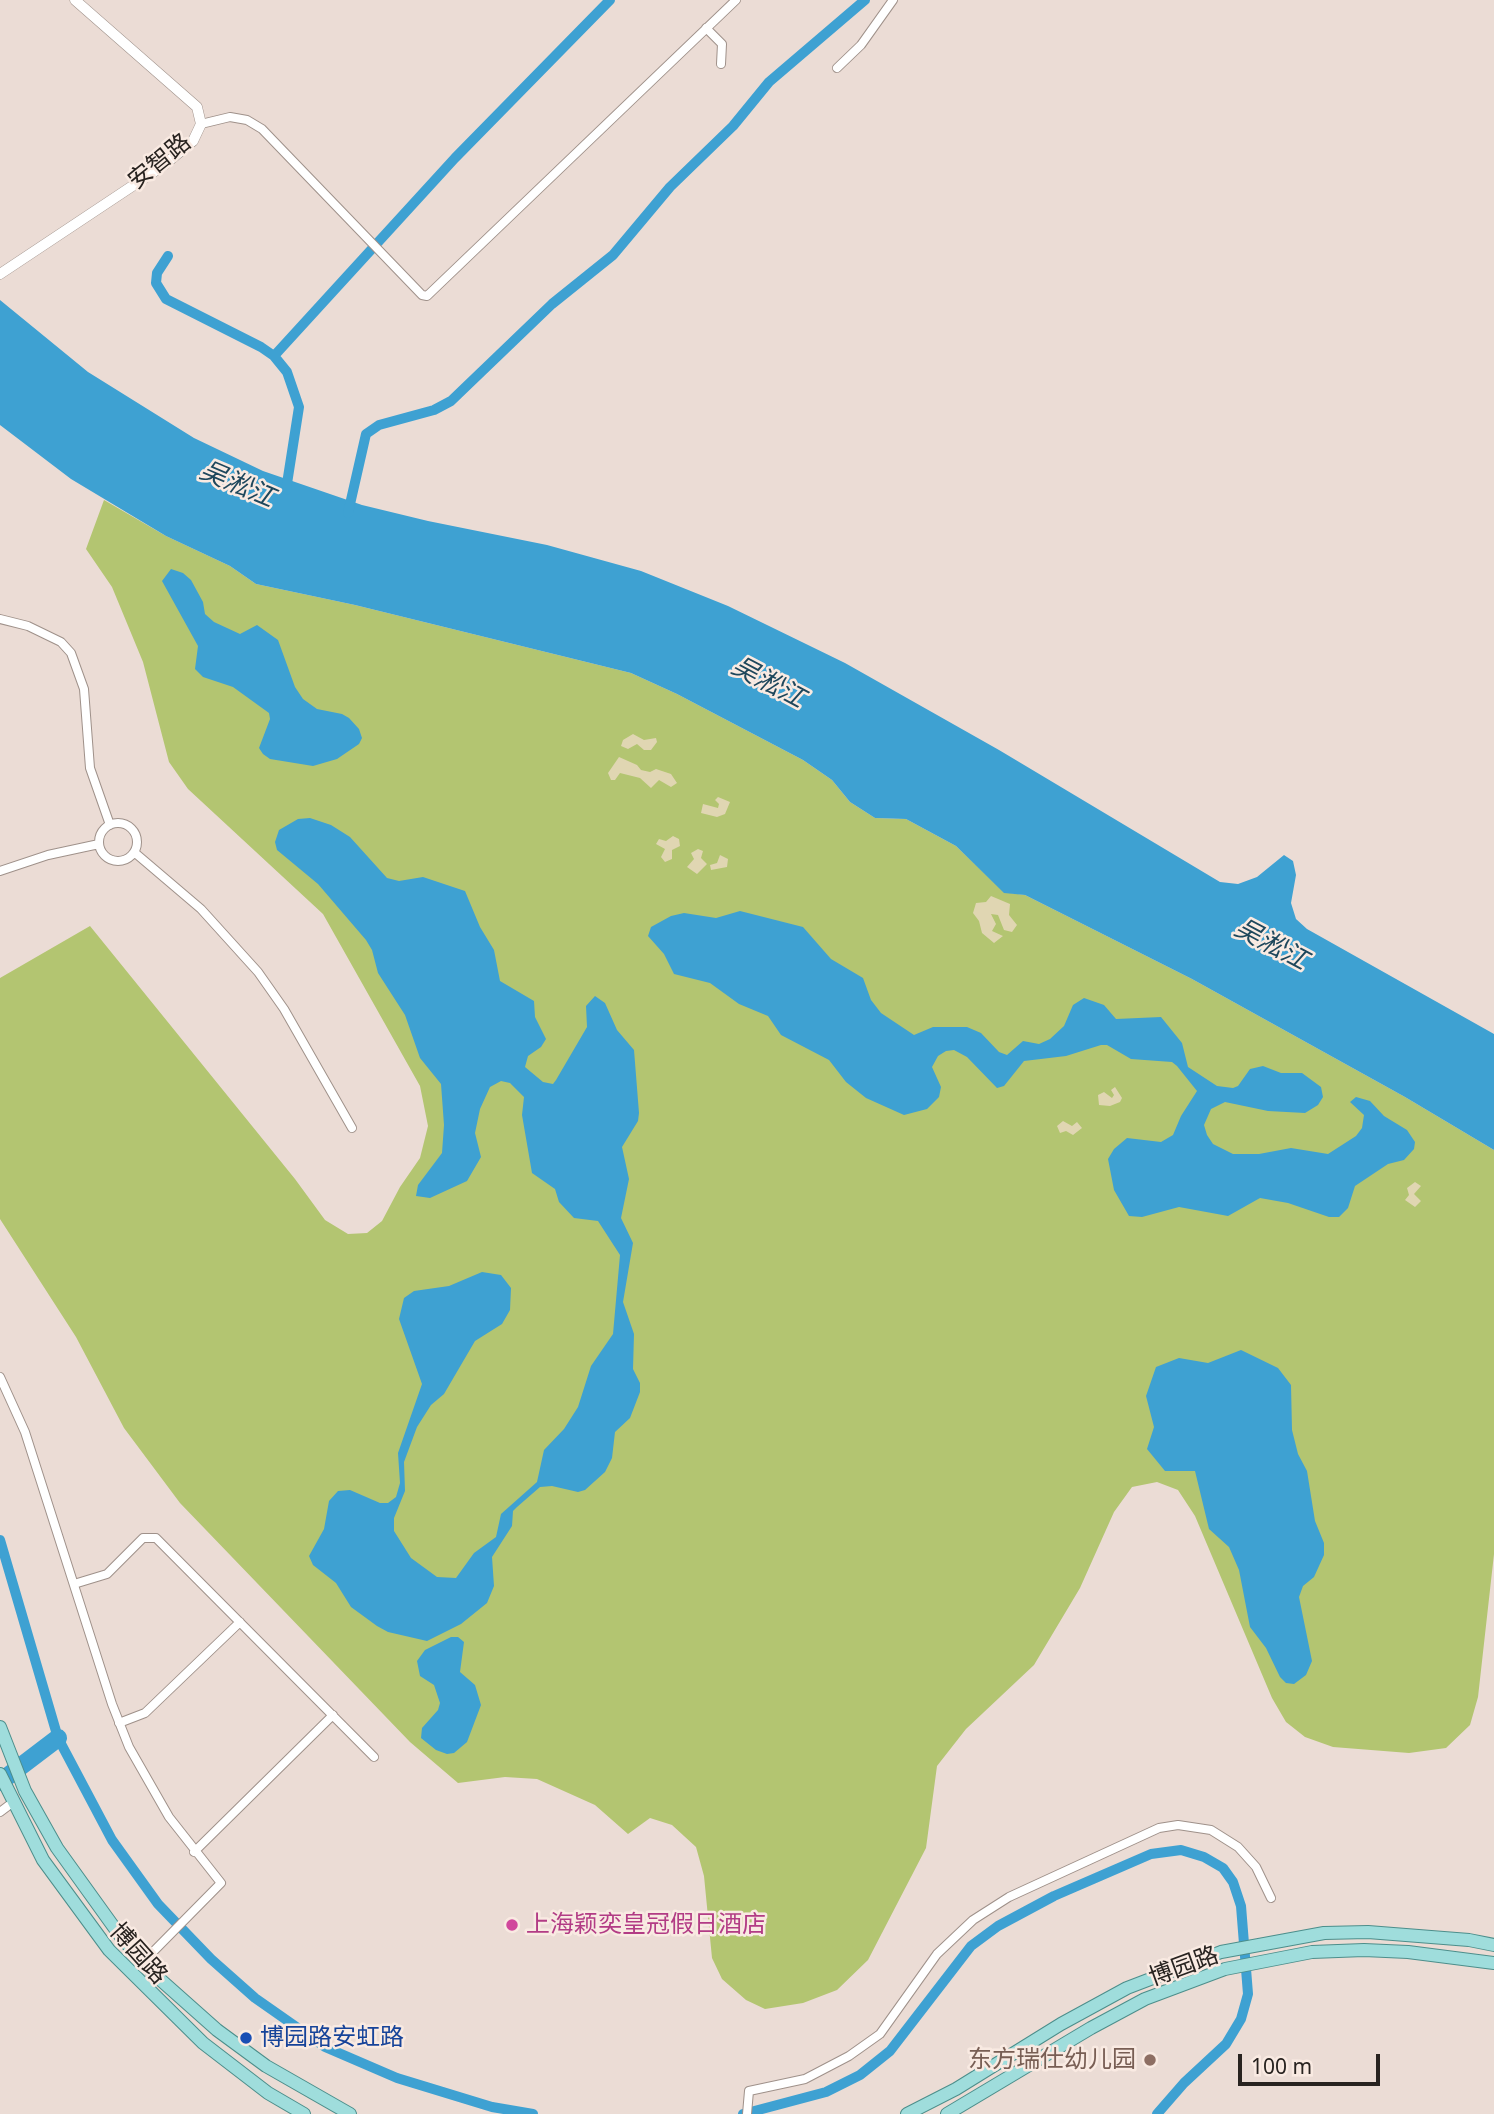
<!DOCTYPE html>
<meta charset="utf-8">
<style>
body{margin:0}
#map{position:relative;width:1494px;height:2114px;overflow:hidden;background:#ebdcd5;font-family:"Noto Sans",sans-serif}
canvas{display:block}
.scale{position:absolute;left:1238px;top:2054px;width:142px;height:32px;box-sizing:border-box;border:4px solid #282320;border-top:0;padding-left:9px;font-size:21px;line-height:24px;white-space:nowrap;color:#282320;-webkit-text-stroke:5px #f9eae2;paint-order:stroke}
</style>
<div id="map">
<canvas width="1494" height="2114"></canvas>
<div class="scale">100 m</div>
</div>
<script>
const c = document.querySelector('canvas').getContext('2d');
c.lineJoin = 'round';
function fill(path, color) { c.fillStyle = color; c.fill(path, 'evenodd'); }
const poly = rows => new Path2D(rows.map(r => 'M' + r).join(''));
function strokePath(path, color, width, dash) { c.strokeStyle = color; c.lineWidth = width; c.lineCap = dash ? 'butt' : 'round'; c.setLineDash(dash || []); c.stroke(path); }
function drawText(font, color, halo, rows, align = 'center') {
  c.font = font + ' "Noto Sans","Noto Sans SC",sans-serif'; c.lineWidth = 5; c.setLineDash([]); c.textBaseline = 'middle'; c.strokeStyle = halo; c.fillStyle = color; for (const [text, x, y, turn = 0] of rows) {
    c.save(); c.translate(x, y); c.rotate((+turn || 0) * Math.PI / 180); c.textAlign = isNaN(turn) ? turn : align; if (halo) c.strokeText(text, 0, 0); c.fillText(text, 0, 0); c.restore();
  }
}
fill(poly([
 [104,500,166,536,230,566,256,584,355,605,631,673,677,694,803,760,832,780,850,802,875,818,906,819,956,846,1004,892,1025,895,1192,979,1405,1097,1494,1150,1494,1554,1478,1697,1470,1725,1446,1748,1409,1753,1333,1747,1305,1737,1286,1722,1272,1698,1195,1516,1178,1490,1157,1482,1132,1487,1114,1512,1080,1588,1034,1665,966,1729,937,1766,926,1848,868,1960,837,1990,803,2003,765,2009,746,2000,722,1979,712,1958,704,1876,696,1847,672,1825,650,1818,628,1834,595,1805,537,1779,505,1777,458,1783,410,1742,180,1503,124,1428,76,1337,0,1219,0,978,90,926,295,1179,325,1220,348,1234,367,1233,382,1221,400,1187,420,1158,428,1126,420,1086,323,914,188,789,169,762,143,662,112,587,86,549]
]), '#b3c571');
fill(poly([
 [633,734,644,740,656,738,657,742,651,750,644,750,637,744,628,749,621,746,623,740],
 [619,757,637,765,641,770,650,772,656,769,671,774,677,783,671,787,659,780,651,788,640,778,620,773,615,780,611,780,608,773],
 [718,797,730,802,725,814,717,817,701,813,703,804,718,808,719,804,715,800],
 [673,836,679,839,680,846,672,850,672,859,665,862,661,857,665,849,656,844,659,839,666,841],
 [698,849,703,851,701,858,707,864,697,874,687,867,694,859,691,853],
 [720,855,728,859,727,867,711,870,710,865,717,863],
 [991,896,1010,904,1009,915,1017,925,1012,932,1004,930,998,915,991,914,996,924,992,931,1003,936,994,943,982,933,979,921,973,913,976,903,986,902],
 [1115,1087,1122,1098,1120,1102,1110,1106,1099,1105,1098,1095,1104,1092,1112,1098,1114,1095,1111,1090],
 [1063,1121,1072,1126,1077,1122,1082,1128,1073,1135,1066,1131,1060,1133,1057,1126],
 [1415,1182,1421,1186,1414,1194,1421,1201,1415,1207,1405,1200,1409,1195,1407,1188]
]), '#e0d6b2');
fill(poly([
 [0,300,88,372,194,438,263,471,362,505,428,521,547,545,641,571,728,606,845,663,999,750,1220,882,1238,884,1257,877,1284,855,1293,861,1296,875,1291,903,1296,919,1307,929,1494,1034,1494,1150,1405,1097,1192,979,1025,895,1004,893,956,846,906,819,875,818,850,802,832,780,803,760,677,694,631,673,355,605,256,584,230,566,166,536,71,479,0,425],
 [171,569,183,573,191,580,203,602,205,614,214,622,240,634,257,625,278,640,295,687,303,699,317,709,342,714,349,718,359,729,362,738,359,744,337,759,313,766,270,759,263,754,259,748,270,719,269,713,233,687,203,677,195,669,198,646,162,581],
 [310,818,331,825,350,837,387,878,399,881,423,877,465,891,480,927,494,950,500,981,534,1001,535,1017,546,1039,541,1047,528,1056,525,1067,543,1082,553,1084,556,1080,587,1027,586,1006,595,996,605,1003,617,1030,634,1050,639,1113,638,1121,622,1147,629,1179,621,1218,633,1243,623,1302,634,1334,633,1369,640,1383,640,1392,630,1418,615,1432,612,1458,605,1472,585,1490,578,1492,552,1486,540,1487,517,1507,513,1511,512,1526,492,1557,494,1586,487,1603,461,1624,427,1641,388,1632,377,1626,351,1607,336,1583,313,1565,309,1556,324,1529,329,1501,338,1491,350,1490,380,1503,388,1503,396,1497,400,1483,398,1453,422,1384,399,1319,404,1298,414,1291,449,1286,482,1272,501,1275,511,1288,510,1310,502,1324,475,1341,444,1394,431,1405,417,1427,404,1462,405,1491,394,1518,394,1531,411,1558,437,1577,456,1578,474,1553,496,1537,501,1514,537,1482,544,1450,564,1429,578,1407,591,1366,613,1334,620,1255,598,1221,574,1218,559,1202,555,1189,532,1173,522,1115,524,1097,510,1083,501,1081,490,1087,480,1109,475,1133,481,1157,467,1181,430,1198,416,1196,418,1185,442,1153,444,1125,441,1084,420,1058,405,1015,378,973,372,950,366,940,318,884,277,850,275,842,279,830,298,819],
 [740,911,803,927,831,959,863,978,871,1000,881,1013,914,1035,933,1027,967,1027,981,1033,999,1052,1007,1055,1023,1041,1039,1044,1050,1039,1064,1026,1073,1005,1084,998,1104,1005,1116,1019,1161,1017,1182,1043,1188,1067,1217,1086,1233,1088,1238,1086,1250,1069,1263,1066,1281,1073,1302,1073,1321,1087,1323,1097,1318,1105,1305,1113,1268,1111,1225,1102,1211,1109,1204,1125,1207,1135,1213,1144,1233,1154,1259,1154,1291,1148,1328,1154,1356,1136,1362,1128,1364,1115,1350,1102,1356,1097,1370,1101,1384,1116,1407,1130,1415,1142,1414,1149,1404,1160,1388,1164,1355,1186,1348,1208,1339,1217,1329,1217,1288,1203,1260,1198,1228,1216,1179,1207,1142,1217,1129,1216,1114,1190,1108,1159,1114,1149,1127,1138,1161,1142,1173,1135,1181,1116,1197,1091,1177,1066,1172,1062,1131,1059,1107,1045,1101,1045,1066,1056,1024,1061,1004,1086,997,1088,967,1057,954,1050,946,1051,938,1056,932,1067,941,1087,939,1097,927,1109,904,1115,866,1098,846,1082,829,1060,781,1035,768,1016,739,1004,710,983,674,974,664,954,648,936,651,927,671,916,684,913,716,918],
 [1241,1350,1278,1368,1291,1385,1292,1430,1298,1454,1307,1471,1315,1521,1324,1543,1324,1555,1314,1577,1303,1586,1299,1597,1312,1661,1306,1675,1294,1684,1286,1683,1280,1677,1266,1648,1250,1627,1239,1570,1229,1547,1209,1529,1195,1471,1165,1471,1147,1449,1154,1427,1146,1396,1156,1367,1179,1358,1208,1363],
 [451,1637,458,1637,464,1642,460,1672,475,1685,481,1705,467,1742,454,1753,447,1754,436,1750,421,1738,422,1728,438,1710,440,1703,434,1685,420,1676,417,1661,425,1650]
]), '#3ea1d2');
strokePath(poly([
 [168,256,157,273,156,283,166,299,261,347,274,356,287,372,299,407,286,490],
 [274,356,455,158,610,0],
 [348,513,366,434,379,425,434,410,451,401,552,304,613,255,670,187,733,126,769,82,865,0],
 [0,1540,58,1738,112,1840,158,1904,211,1959,255,1998,325,2047,397,2078,492,2107,533,2114],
 [743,2114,826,2092,860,2075,890,2051,971,1946,998,1926,1054,1896,1151,1854,1181,1850,1204,1857,1223,1868,1233,1882,1241,1906,1248,1994,1241,2019,1226,2044,1184,2083,1157,2114]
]), '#3ea1d2', 10);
strokePath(poly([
 [0,1782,58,1738]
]), '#3ea1d2', 18);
const minor = poly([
 [706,28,722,44,721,64],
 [837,68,861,45,893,0],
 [201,124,230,117,247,120,262,129,422,295,427,296,736,0],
 [0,619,28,626,61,642,71,653,84,689,90,768,110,825],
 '99 842a19 19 0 1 1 38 0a19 19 0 1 1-38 0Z',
 [134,852,201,909,258,972,284,1009,352,1128],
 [0,871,48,855,99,844],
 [0,1377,25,1432,112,1704,129,1747,169,1817,221,1883,143,1962],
 [74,1584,107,1574,143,1538,156,1538,374,1757],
 [119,1723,145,1713,240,1622],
 [0,1812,12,1803],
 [194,1852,333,1715],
 [747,2114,749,2091,805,2079,849,2056,880,2034,937,1954,973,1920,1009,1897,1159,1828,1178,1825,1211,1830,1238,1847,1256,1867,1271,1898]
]);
const tertiary = poly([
 [0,274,164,165,193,141,201,124,197,107,75,0]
]);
const primary = poly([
 [0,1727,25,1791,57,1848,121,1937,154,1974,217,2030,266,2066,350,2114],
 [0,1774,43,1860,109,1950,203,2043,268,2093,304,2114],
 [907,2114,956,2089,1061,2024,1127,1988,1221,1952,1324,1933,1368,1932,1469,1940,1494,1945],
 [947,2114,1091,2028,1145,1999,1225,1969,1312,1952,1364,1950,1408,1952,1494,1963]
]);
strokePath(minor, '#9f918a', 10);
strokePath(tertiary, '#9f918a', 11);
strokePath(primary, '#4c8e8b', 14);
strokePath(minor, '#fff', 8);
strokePath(tertiary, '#fff', 10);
strokePath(primary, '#9fdddc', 12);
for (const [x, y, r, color] of [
 [512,1925,7,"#d1479c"],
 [246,2038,7,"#1a4fb4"],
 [1150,2060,7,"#8d6e63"]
]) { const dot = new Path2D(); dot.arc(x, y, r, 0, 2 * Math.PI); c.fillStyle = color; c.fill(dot); strokePath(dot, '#f9eae2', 2.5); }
drawText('24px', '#282320', '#f9eae2', [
 ["安智路",160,162,-39],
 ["博园路",138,1954,48],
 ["博园路",1184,1967,-20]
]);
drawText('24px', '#b23c85', '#f9eae2', [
 ["上海颖奕皇冠假日酒店",526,1925]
], 'left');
drawText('24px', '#164399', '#f9eae2', [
 ["博园路安虹路",260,2038]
], 'left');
drawText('24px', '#785e54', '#f9eae2', [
 ["东方瑞仕幼儿园",1136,2060]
], 'right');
drawText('italic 26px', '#1e475c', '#f9eae2', [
 ["吴淞江",237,485,23],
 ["吴淞江",768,683,28],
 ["吴淞江",1271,945,28]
]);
</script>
